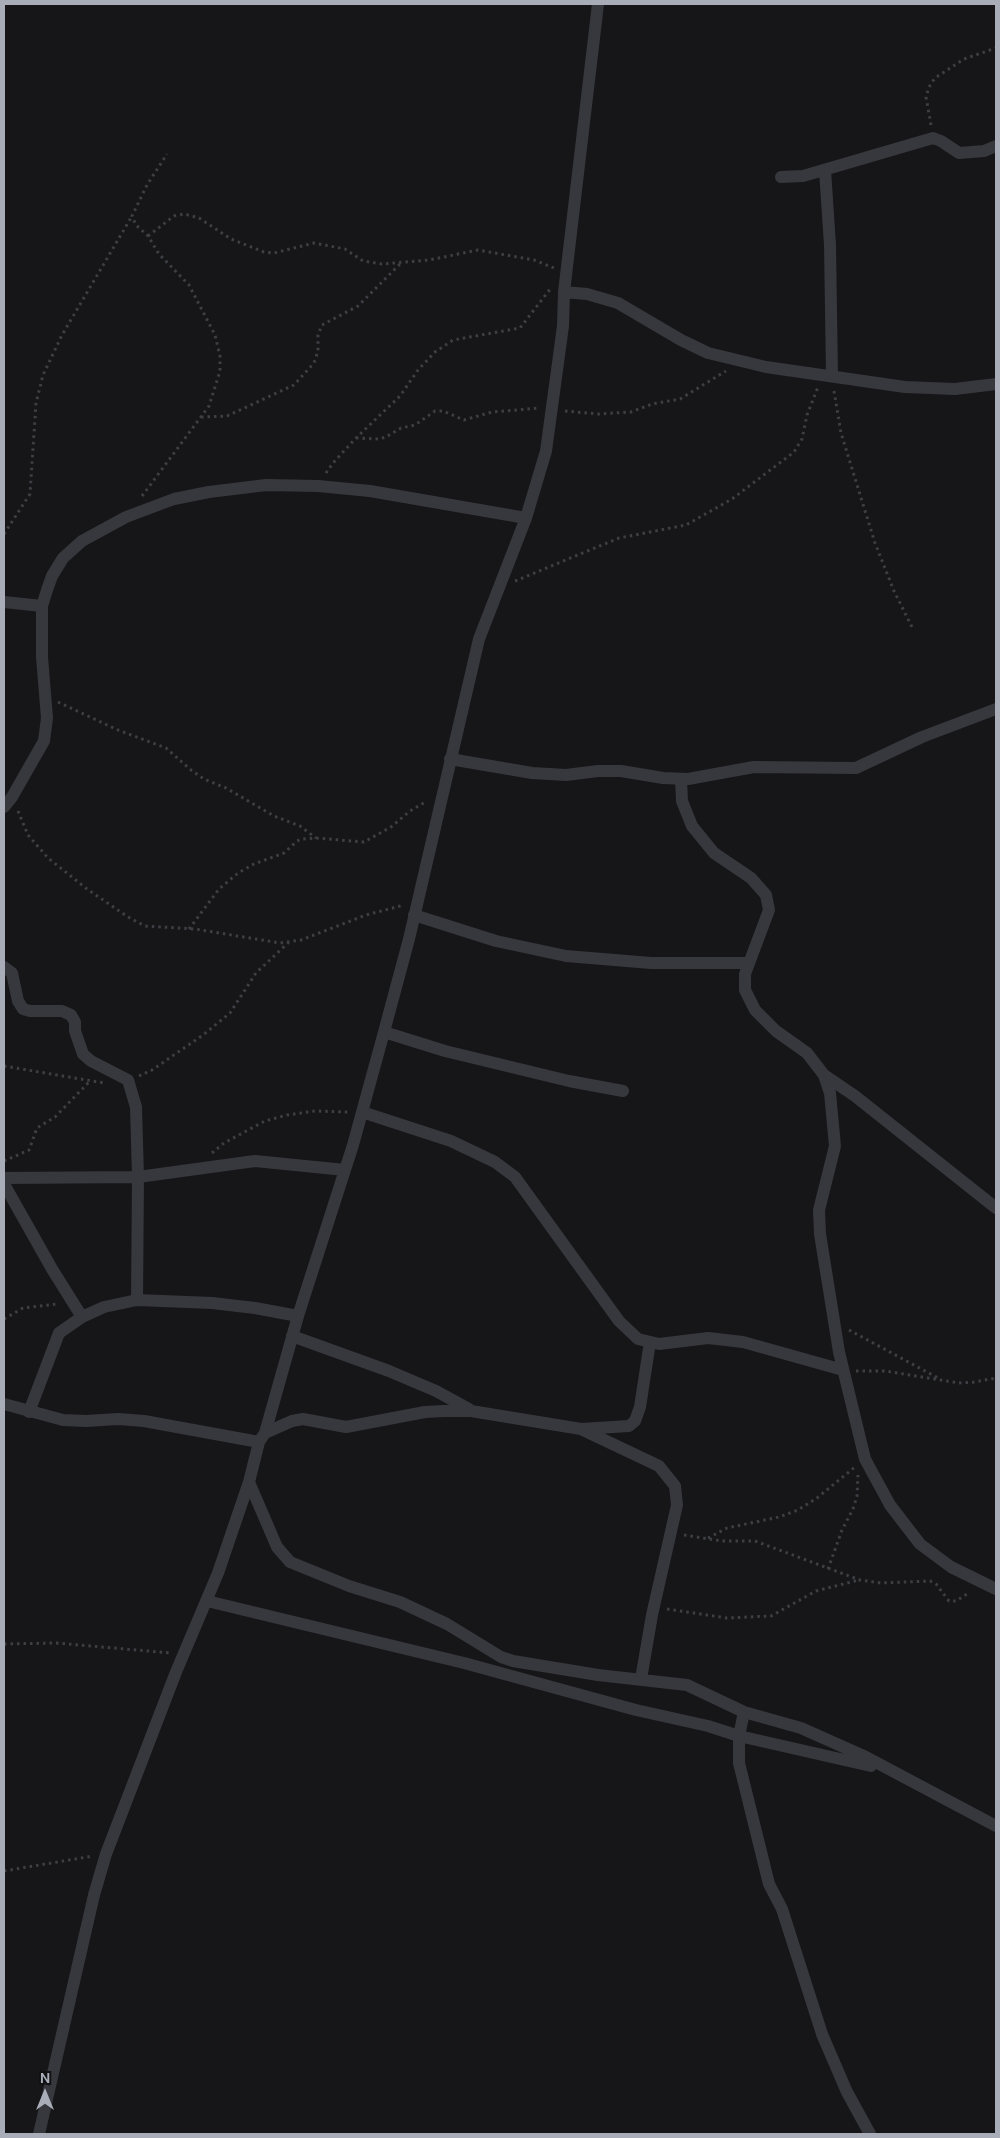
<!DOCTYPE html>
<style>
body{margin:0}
#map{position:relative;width:1000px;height:2138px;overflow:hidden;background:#161618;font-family:"DM Sans",sans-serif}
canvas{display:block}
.frame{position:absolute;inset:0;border:5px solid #a8adb8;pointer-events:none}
.north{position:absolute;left:20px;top:2068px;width:50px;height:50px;-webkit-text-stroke:4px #111113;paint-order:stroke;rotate:0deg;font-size:14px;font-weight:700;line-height:20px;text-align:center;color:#a8adb8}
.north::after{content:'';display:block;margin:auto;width:18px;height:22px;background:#a8adb8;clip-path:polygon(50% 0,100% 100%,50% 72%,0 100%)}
</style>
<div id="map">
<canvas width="1000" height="2138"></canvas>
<div class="frame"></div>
<div class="north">N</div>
</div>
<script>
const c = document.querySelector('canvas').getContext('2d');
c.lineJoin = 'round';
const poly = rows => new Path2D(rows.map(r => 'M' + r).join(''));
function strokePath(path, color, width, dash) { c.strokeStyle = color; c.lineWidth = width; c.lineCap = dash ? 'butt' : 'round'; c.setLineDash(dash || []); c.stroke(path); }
strokePath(poly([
 [931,125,926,97,929,87,935,78,964,59,996,48],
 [148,236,174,216,184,214,199,218,231,239,264,252,274,253,314,243,345,249,363,261,382,264,429,260,478,250,534,260,554,268],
 [834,391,841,433,875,543,894,591,913,629],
 [565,411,598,414,631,412,652,404,680,399,726,371],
 [201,417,227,416,294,385,314,363,318,351,318,335,322,325,358,306,401,263],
 [356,438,379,439,386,437,401,428,415,425,435,411,443,411,464,420,492,412,540,408],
 [326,473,333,463,356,438,400,396,418,370,435,352,453,340,520,328,551,288],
 [142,496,209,406,220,371,220,356,215,335,189,285,159,254,148,236,136,225,132,216,147,185,167,154],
 [4,534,30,494,36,403,43,375,62,335,132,216],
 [515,581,619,538,686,525,732,499,794,452,802,439,807,415,818,387],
 [58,702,118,730,166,748,191,770,204,779,226,788,274,816,300,826,316,838],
 [18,811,28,835,48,858,87,889,128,917,145,926,195,929,280,943,301,940,366,915,404,905],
 [189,929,219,889,238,873,254,864,284,853,297,841,302,839,316,838,364,842,391,827,410,811,427,801],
 [4,1066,104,1083],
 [139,1076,152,1070,203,1035,230,1013,256,973,289,942],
 [212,1153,224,1143,265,1121,287,1115,315,1111,348,1112],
 [4,1161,29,1150,37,1128,55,1117,89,1082],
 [4,1319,23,1308,58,1304],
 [849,1330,940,1379],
 [856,1371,885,1371,959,1383,974,1382,996,1378],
 [684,1535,722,1541,755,1541,860,1580,881,1583,930,1581,936,1584,949,1601,956,1601,970,1592],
 [708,1538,727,1528,779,1517,798,1510,817,1498,855,1467],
 [828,1569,842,1530,853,1509,857,1496,858,1475],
 [667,1609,727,1618,771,1616,816,1591,859,1580],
 [4,1644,56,1643,171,1653],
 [4,1871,93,1856]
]), '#3d3f44', 3, [2.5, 4]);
strokePath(poly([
 [825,170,830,245,832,376],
 [781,177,803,176,933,138,941,141,959,153,984,151,996,146],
 [564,292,587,294,618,303,681,340,708,353,766,367,905,387,955,389,996,384],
 [4,602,42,606],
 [450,759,532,773,566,775,598,771,621,771,663,778,688,779,754,767,856,768,922,737,996,709],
 [681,779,682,801,692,826,714,853,751,878,766,895,769,910,745,974,745,990,755,1010,776,1031,807,1053,824,1075,830,1093,835,1146,819,1210,820,1234,839,1352,865,1459,890,1505,920,1544,951,1567,996,1589],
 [4,807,12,797,44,741,47,718,42,657,42,606,47,590,52,576,63,558,82,541,126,517,174,499,209,492,266,485,318,486,370,491,526,518],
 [414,915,496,941,566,956,651,963,748,963],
 [4,967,12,973,18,1001,23,1009,30,1011,62,1011,71,1015,75,1022,75,1031,83,1054,91,1061,128,1080,136,1107,138,1177,137,1300],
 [384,1032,445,1051,569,1081,623,1091],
 [824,1075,855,1096,996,1208],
 [362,1112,451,1141,495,1162,515,1177,619,1321,638,1339,659,1344,708,1338,743,1342,843,1370],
 [4,1178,138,1177,255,1161,345,1170],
 [4,1184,52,1269,82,1317],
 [292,1336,389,1371,436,1391,469,1409],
 [4,1404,63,1420,86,1421,118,1419,144,1421,259,1442],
 [29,1412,59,1333,82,1317,104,1307,137,1300,212,1303,255,1308,298,1316],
 [583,1430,659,1466,675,1486,677,1505,652,1615,641,1679],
 [265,1433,292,1421,303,1419,346,1427,425,1412,444,1411,471,1411,581,1429,629,1426,635,1421,640,1407,650,1342],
 [249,1482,277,1547,290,1562,349,1586,400,1602,447,1624,501,1657,513,1661,598,1675,687,1685,744,1712,801,1728,866,1757,996,1826],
 [207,1601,464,1663,636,1710,708,1726,739,1736,871,1766],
 [744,1712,739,1736,739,1763,769,1884,782,1909,822,2034,847,2092,870,2134],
 [39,2134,94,1895,106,1854,176,1672,218,1573,249,1482,259,1442,265,1433,298,1316,353,1145,384,1032,409,939,479,639,526,518,546,451,563,326,564,292,598,4]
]), '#37383d', 12);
</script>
